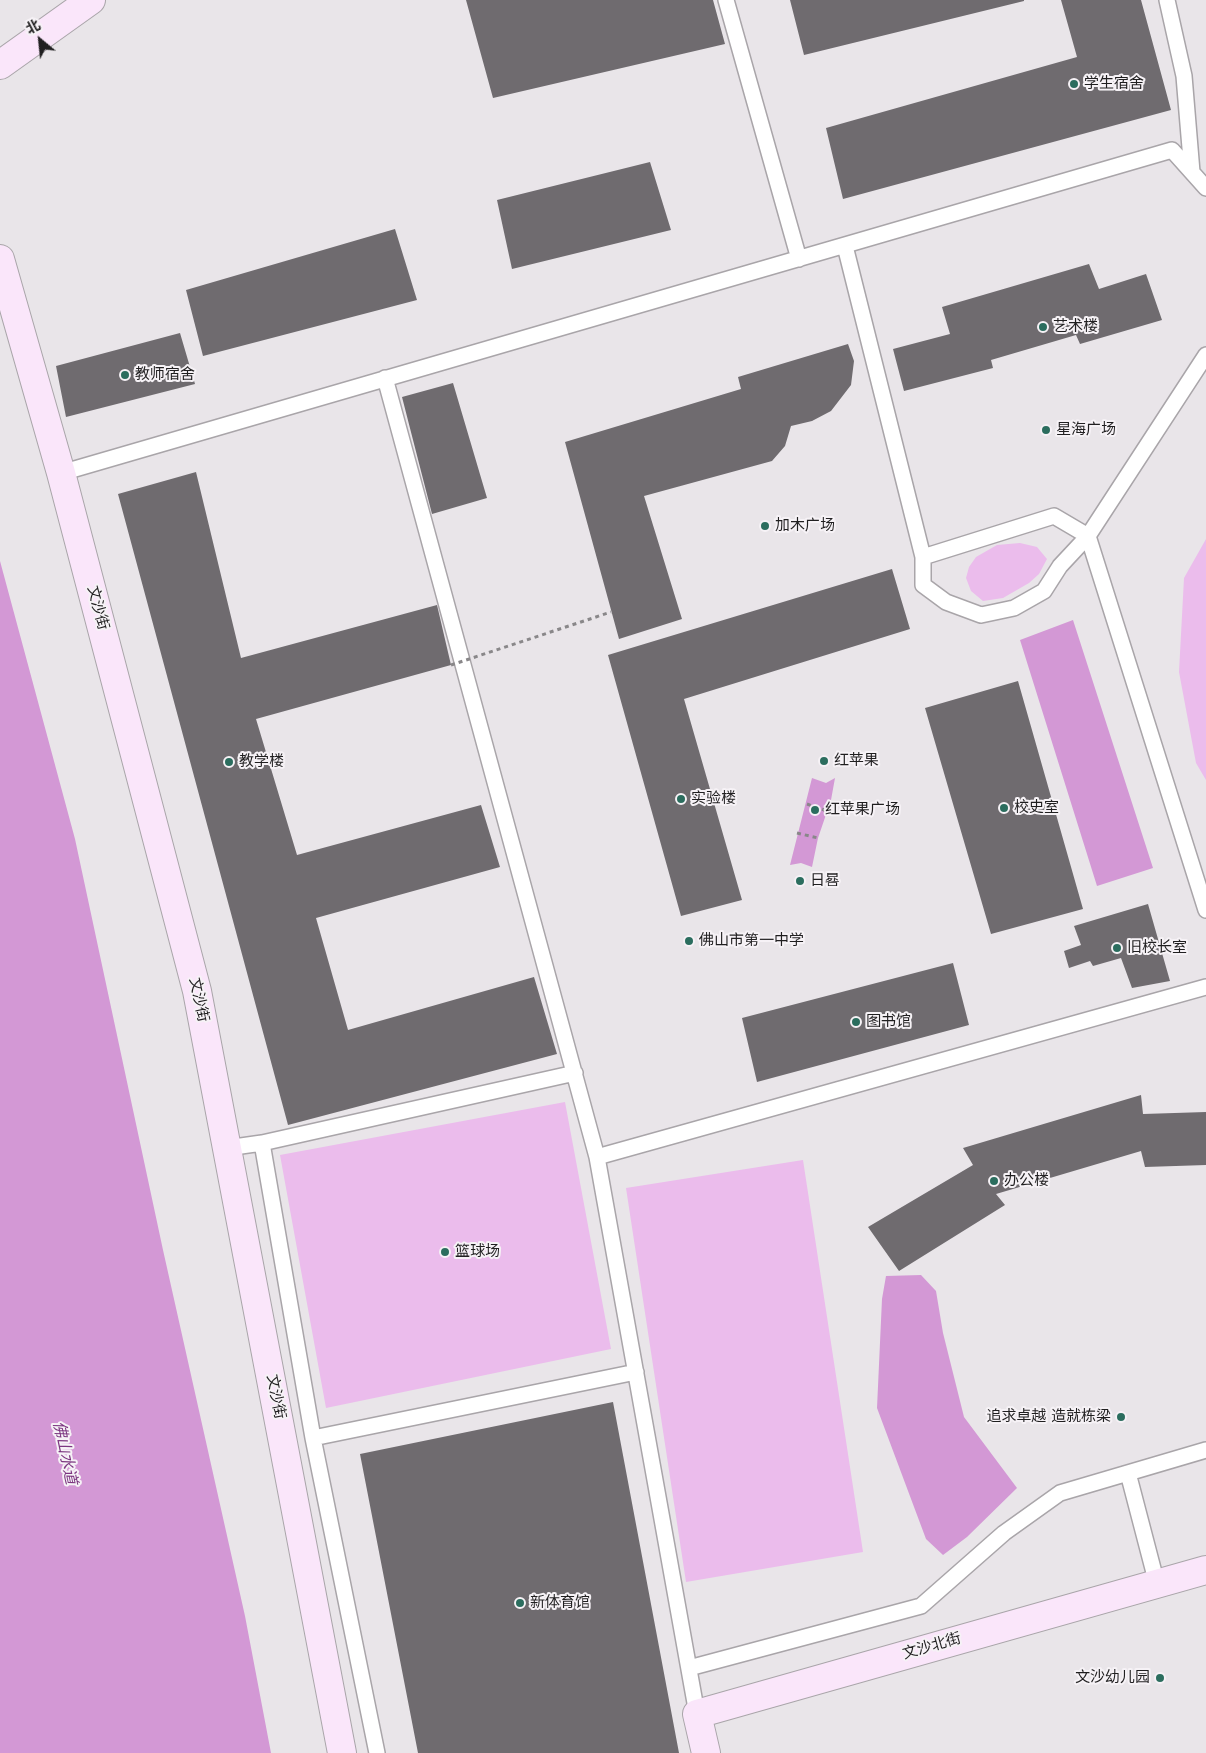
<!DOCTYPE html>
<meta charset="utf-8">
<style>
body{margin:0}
#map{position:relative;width:1206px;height:1753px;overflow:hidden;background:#e9e5e9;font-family:Jost,"Noto Sans SC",sans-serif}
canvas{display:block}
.north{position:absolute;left:15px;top:15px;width:50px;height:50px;-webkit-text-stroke:4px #f6f2f6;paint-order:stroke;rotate:332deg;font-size:14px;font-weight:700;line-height:20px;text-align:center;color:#201f20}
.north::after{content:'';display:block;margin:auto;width:18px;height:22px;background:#201f20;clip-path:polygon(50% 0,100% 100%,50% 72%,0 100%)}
</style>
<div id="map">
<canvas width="1206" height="1753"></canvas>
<div class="north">北</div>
</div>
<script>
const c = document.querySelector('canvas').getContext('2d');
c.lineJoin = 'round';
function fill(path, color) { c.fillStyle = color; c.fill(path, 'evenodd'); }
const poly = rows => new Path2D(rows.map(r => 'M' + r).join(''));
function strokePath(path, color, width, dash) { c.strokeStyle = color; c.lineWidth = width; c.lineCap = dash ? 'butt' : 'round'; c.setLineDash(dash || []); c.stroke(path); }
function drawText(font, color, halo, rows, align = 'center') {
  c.font = font + ' Jost,"Noto Sans SC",sans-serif'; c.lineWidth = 4; c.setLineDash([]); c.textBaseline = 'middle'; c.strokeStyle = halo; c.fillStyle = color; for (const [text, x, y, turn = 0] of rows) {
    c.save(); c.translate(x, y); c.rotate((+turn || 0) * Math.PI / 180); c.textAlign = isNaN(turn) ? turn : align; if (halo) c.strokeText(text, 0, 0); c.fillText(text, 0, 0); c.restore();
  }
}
fill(poly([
 [1206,539,1206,780,1196,763,1179,672,1184,578],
 [1020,543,1037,547,1047,559,1039,574,1029,583,1003,598,983,601,971,591,966,578,969,567,976,557,997,545],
 [565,1102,611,1349,326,1408,280,1155],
 [803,1160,863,1552,686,1582,626,1188]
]), '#ebbcec');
fill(poly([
 [0,561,75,839,163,1250,245,1616,271,1753,0,1753],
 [1073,620,1153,868,1097,886,1020,640],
 [812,778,826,783,835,778,831,800,818,838,812,867,801,863,790,865],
 [921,1275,936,1291,943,1333,964,1417,1017,1488,967,1537,943,1555,926,1539,877,1408,882,1299,886,1276]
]), '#d398d5');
fill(poly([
 [466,0,713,0,725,44,493,98],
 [790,0,1024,0,1024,1,804,55],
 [1061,0,1141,0,1171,110,843,199,826,128,1077,57],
 [650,162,671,230,512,269,497,200],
 [395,229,417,300,203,356,186,290],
 [1089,264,1099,289,1146,274,1162,320,1080,344,1076,335,991,360,993,368,904,391,893,349,950,334,942,307],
 [180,333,195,384,66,417,56,366],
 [848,344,854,361,851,385,831,411,812,421,791,426,785,446,772,461,644,496,682,619,619,639,565,442,741,389,738,377],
 [453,383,487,498,432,514,402,397],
 [196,472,241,658,437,605,451,665,256,719,297,855,481,805,500,867,316,918,348,1030,534,977,557,1054,288,1125,118,494],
 [892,569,910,629,684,699,742,900,681,916,608,655],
 [1018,681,1083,909,991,934,925,708],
 [1148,904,1170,981,1132,988,1121,958,1093,966,1090,961,1069,968,1064,951,1081,945,1074,926],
 [953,963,969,1025,757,1082,742,1018],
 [1141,1095,1143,1114,1206,1112,1206,1165,1145,1167,1141,1151,996,1194,1005,1205,899,1271,868,1227,973,1165,963,1148],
 [613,1402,679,1753,418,1753,360,1454]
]), '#6f6b6f');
const lane = poly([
 [726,0,799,259],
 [1167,0,1184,76,1192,172],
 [845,246,923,557,923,585,946,602,981,615,1014,608,1044,591,1060,566,1088,536,1206,355],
 [385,378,597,1157,697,1714],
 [61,473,1172,150,1206,188],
 [923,557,1054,516,1088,536,1206,910],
 [262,1143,313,1438,377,1753],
 [227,1148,262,1143,575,1073],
 [597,1157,1206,987],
 [313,1438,636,1372],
 [1128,1473,1157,1584],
 [689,1668,921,1606,1004,1533,1060,1493,1206,1450]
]);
const secondary = poly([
 [0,65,91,0],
 [0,259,61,473,197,991,342,1753],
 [706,1753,697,1714,1206,1570]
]);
strokePath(lane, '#a9a5a9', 18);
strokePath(secondary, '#a9a5a9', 30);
strokePath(poly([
 [807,804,827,811],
 [797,833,818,838]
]), '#898789', 3, [4, 4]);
strokePath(lane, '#fff', 15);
strokePath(secondary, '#fae6fa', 28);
strokePath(poly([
 [451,665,611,612]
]), '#898789', 3, [4, 4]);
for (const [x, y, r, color] of [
 [1074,84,5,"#2b6d5e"],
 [1043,327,5,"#2b6d5e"],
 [125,375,5,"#2b6d5e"],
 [1046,430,5,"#2b6d5e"],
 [765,526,5,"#2b6d5e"],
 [824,761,5,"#2b6d5e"],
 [229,762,5,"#2b6d5e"],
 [681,799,5,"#2b6d5e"],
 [1004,808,5,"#2b6d5e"],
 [815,810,5,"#2b6d5e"],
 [800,881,5,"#2b6d5e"],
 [689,941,5,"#2b6d5e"],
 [1117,948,5,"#2b6d5e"],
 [856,1022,5,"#2b6d5e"],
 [994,1181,5,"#2b6d5e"],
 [445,1252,5,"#2b6d5e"],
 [1121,1417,5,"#2b6d5e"],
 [520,1603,5,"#2b6d5e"],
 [1160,1678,5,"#2b6d5e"]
]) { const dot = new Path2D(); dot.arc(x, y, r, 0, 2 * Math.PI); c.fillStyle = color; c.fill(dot); strokePath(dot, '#f6f2f6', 2); }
drawText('15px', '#201f20', '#f6f2f6', [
 ["学生宿舍",1084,84],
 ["艺术楼",1053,327],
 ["教师宿舍",135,375],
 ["星海广场",1056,430],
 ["加木广场",775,526],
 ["红苹果",834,761],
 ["教学楼",239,762],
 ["实验楼",691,799],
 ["校史室",1014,808],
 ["红苹果广场",825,810],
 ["日晷",810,881],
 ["佛山市第一中学",699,941],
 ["旧校长室",1127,948],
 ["图书馆",866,1022],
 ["办公楼",1004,1181],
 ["篮球场",455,1252],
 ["追求卓越 造就栋梁",1111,1417,"right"],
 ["新体育馆",530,1603],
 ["文沙幼儿园",1150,1678,"right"]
], 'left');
drawText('15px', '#201f20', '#f6f2f6', [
 ["文沙街",97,608,75],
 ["文沙街",198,1000,78],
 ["文沙街",275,1397,79],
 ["文沙北街",932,1647,-16]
]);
drawText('italic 16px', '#7c3680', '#f6f2f6', [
 ["佛山水道",64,1453,78]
]);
</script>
